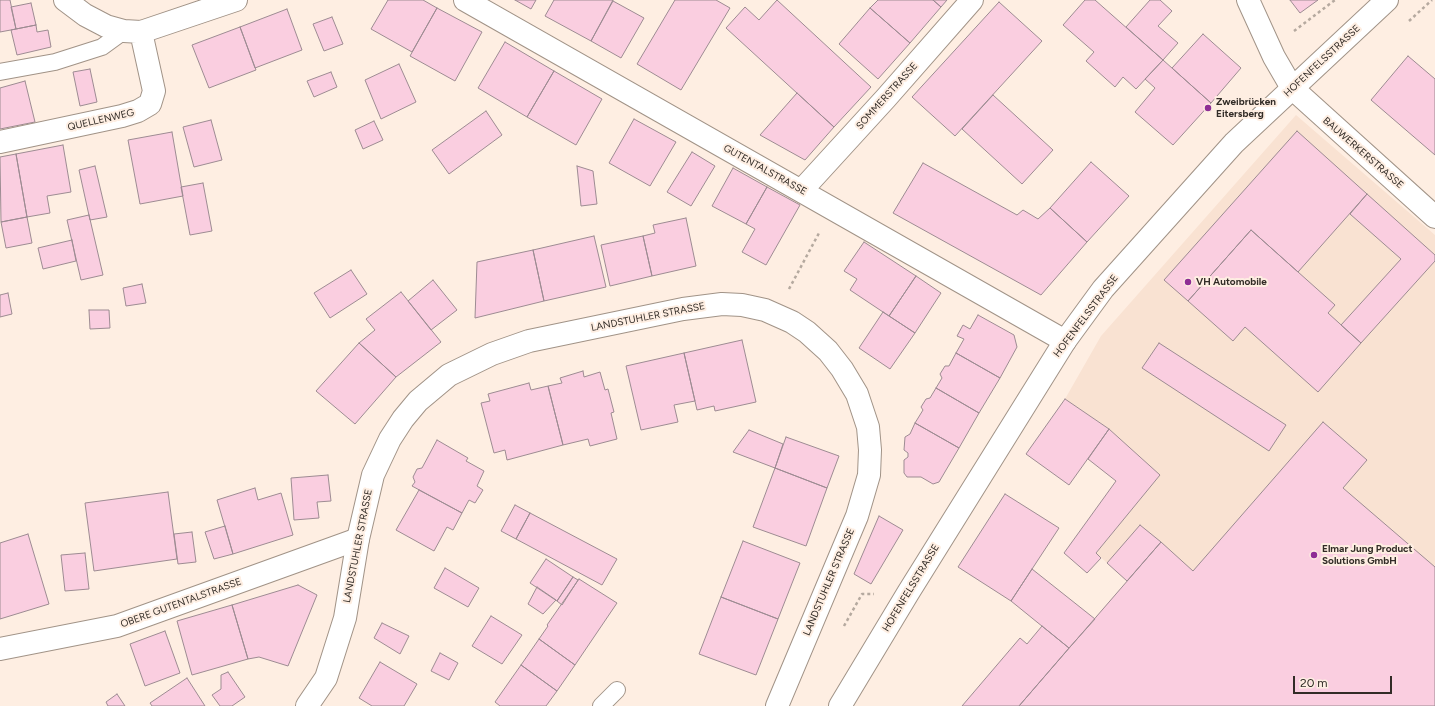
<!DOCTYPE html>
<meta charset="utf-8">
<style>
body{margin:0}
#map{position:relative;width:1435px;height:706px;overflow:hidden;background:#feeee2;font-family:Figtree,sans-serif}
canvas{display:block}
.scale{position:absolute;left:1293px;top:676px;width:99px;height:18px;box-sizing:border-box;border:2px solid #322c27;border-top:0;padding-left:5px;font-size:12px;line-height:14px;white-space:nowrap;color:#322c27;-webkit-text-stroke:3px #feeee2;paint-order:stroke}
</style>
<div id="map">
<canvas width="1435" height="706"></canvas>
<div class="scale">20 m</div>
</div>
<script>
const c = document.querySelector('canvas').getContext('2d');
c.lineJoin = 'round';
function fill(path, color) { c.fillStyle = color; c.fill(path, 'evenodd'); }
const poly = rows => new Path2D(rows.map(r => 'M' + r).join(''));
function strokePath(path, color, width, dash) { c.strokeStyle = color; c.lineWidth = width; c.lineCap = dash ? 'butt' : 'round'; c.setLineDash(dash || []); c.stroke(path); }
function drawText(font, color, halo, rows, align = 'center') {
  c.font = font + ' Figtree,sans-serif'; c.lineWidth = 4; c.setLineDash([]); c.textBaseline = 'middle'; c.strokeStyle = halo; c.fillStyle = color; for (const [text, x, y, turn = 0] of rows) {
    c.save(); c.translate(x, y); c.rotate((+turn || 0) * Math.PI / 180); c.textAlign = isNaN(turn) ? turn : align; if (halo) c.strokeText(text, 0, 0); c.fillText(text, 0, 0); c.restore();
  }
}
fill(poly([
 [1296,115,1435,235,1435,706,1019,706,1127,581,1096,553,1159,475,1109,429,1065,399,1101,336]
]), '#f9e2d2');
const building = poly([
 [0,0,10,0,16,29,0,32,0,0],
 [388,0,423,0,437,8,412,52,371,29,388,0],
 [515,0,536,0,531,9,515,0],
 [554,0,613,0,591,41,545,16,554,0],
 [675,0,716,0,730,8,681,90,637,64,675,0],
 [777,0,871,87,834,127,726,28,745,7,759,20,777,0],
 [878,0,933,0,941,7,910,43,870,8,878,0],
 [933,0,947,0,941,7,933,0],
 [1085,0,1095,0,1163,60,1136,89,1123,77,1115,87,1086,61,1094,52,1063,25,1085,0],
 [1150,0,1160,0,1172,11,1158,26,1178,43,1163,60,1126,27,1150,0],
 [1290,0,1318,0,1300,13,1290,0],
 [613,1,644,18,621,58,591,41,613,1],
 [999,2,1042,41,955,136,912,97,999,2],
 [31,3,36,25,16,29,11,7,31,3],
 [437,8,482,32,455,81,410,56,437,8],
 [870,8,910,43,878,79,839,44,870,8],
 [287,9,302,50,255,68,240,27,287,9],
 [332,17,343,44,324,51,313,24,332,17],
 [36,25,37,32,48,30,51,47,17,55,11,30,36,25],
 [240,27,256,70,209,88,192,45,240,27],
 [1203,34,1241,68,1211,103,1172,68,1203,34],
 [505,42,554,71,527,117,478,88,505,42],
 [1408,56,1435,79,1435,155,1371,100,1408,56],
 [1163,60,1211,103,1173,145,1135,112,1155,88,1145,79,1163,60],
 [399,64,416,102,381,119,365,80,399,64],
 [90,69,97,102,80,106,73,72,90,69],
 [554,71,602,99,576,145,527,117,554,71],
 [331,72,337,87,314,97,307,81,331,72],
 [25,81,35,122,0,129,0,88,25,81],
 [797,93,834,127,805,160,760,135,797,93],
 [993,95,1053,150,1022,184,962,129,993,95],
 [486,111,502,135,449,174,432,150,486,111],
 [634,119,676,142,650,186,609,163,634,119],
 [211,120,222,160,194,167,183,127,211,120],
 [374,121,383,140,363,149,355,130,374,121],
 [1297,131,1367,194,1298,272,1251,230,1188,301,1164,280,1297,131],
 [172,132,183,196,140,204,128,140,172,132],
 [63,145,71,192,47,196,50,213,27,217,16,154,63,145],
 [692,152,715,166,691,206,667,192,692,152],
 [16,154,27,217,1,222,0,157,16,154],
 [1091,162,1129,196,1087,242,1050,208,1091,162],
 [923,163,1017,215,1023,210,1038,219,1050,208,1087,242,1041,295,893,213,923,163],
 [95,166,107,217,90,220,79,170,95,166],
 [577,166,593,171,597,204,581,206,577,166],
 [733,168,767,187,746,224,712,206,733,168],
 [203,183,212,231,190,235,181,187,203,183],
 [767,187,800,205,766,265,742,252,755,229,746,224,767,187],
 [1367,194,1435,255,1435,261,1361,343,1341,325,1401,259,1350,214,1367,194],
 [89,215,103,275,81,280,67,220,89,215],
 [27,217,32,243,6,248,1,222,27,217],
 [686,218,696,266,652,276,643,236,655,233,653,225,686,218],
 [1251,230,1335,305,1328,313,1361,343,1318,392,1245,327,1233,341,1188,301,1251,230],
 [594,236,606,287,544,301,533,250,594,236],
 [643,236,652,276,610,286,601,245,643,236],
 [72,240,76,261,43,269,38,248,72,240],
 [864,242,916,276,889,316,850,290,857,279,844,271,864,242],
 [533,250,544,301,475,318,477,262,533,250],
 [351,270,367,294,330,318,314,293,351,270],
 [916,276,941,293,915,333,889,316,916,276],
 [433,280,457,310,431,330,408,301,433,280],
 [142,284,146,303,126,306,123,288,142,284],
 [401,292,441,342,396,377,359,343,375,330,366,319,401,292],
 [8,293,12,314,0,317,0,295,8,293],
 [89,310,109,310,110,328,90,329,89,310],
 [883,312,915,333,890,369,859,348,883,312],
 [978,315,1014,335,1017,347,1000,378,956,353,964,339,957,336,963,325,970,329,978,315],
 [742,340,756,402,715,411,714,406,697,410,684,353,742,340],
 [359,343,396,377,355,424,316,391,359,343],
 [1159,343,1286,425,1269,451,1142,368,1159,343],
 [684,353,695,401,674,405,678,422,641,430,626,366,684,353],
 [956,353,1000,378,979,413,936,388,942,378,940,374,945,366,949,366,956,353],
 [583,371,584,377,600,372,605,390,608,389,614,412,611,413,617,439,590,446,588,439,563,445,548,386,562,383,560,378,583,371],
 [529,383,531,390,548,386,563,445,507,460,505,450,494,453,481,403,490,401,488,394,529,383],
 [936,388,979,413,959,448,915,423,923,410,921,407,926,399,930,398,936,388],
 [1065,399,1109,429,1069,485,1026,454,1065,399],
 [1323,422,1367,460,1343,488,1435,567,1435,706,1019,706,1161,542,1193,571,1323,422],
 [915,423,959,448,939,482,933,484,921,477,907,477,904,473,904,460,908,457,908,453,904,450,905,437,910,434,915,423],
 [1109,429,1160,475,1096,553,1101,558,1087,573,1064,553,1116,481,1088,459,1109,429],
 [749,430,783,444,775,468,733,452,749,430],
 [786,437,839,456,827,488,775,468,786,437],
 [437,440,468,458,466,461,484,471,477,486,483,490,475,503,469,500,462,513,412,486,415,482,413,477,417,469,422,468,437,440],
 [775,468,827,488,806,546,753,527,775,468],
 [328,475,331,501,317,502,319,518,294,520,291,478,328,475],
 [255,488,258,500,281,493,293,535,233,554,217,500,255,488],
 [419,490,462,513,453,530,447,527,434,551,396,530,419,490],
 [168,492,177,559,94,571,85,503,168,492],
 [1005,494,1059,528,1011,601,958,567,1005,494],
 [515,505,530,513,516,539,501,531,515,505],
 [530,513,617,559,602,585,516,539,530,513],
 [879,516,903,530,871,584,854,574,879,516],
 [1140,525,1161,542,1127,581,1107,563,1140,525],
 [225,526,233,554,214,559,205,532,225,526],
 [192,532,196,562,178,564,174,534,192,532],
 [28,534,49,604,0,619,0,543,28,534],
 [743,541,800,563,778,619,721,597,743,541],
 [85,553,89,589,65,591,61,555,85,553],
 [546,559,573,577,557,601,530,583,546,559],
 [445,568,479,588,468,607,434,588,445,568],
 [1032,569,1095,619,1069,648,1011,601,1032,569],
 [573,577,578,580,562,605,557,601,573,577],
 [579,579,617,603,575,665,539,639,548,626,547,625,579,579],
 [298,585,317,595,288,666,259,657,248,659,232,605,298,585],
 [537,587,556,600,543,614,528,604,537,587],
 [721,597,778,619,756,675,699,654,721,597],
 [232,605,248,659,192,675,177,621,232,605],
 [491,616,522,635,502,664,472,646,491,616],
 [382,623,409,636,400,654,374,638,382,623],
 [1042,626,1069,648,1019,706,962,706,1020,638,1027,644,1042,626],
 [165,631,180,673,145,686,130,644,165,631],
 [539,639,575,665,557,691,521,665,539,639],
 [440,653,458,663,449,680,431,671,440,653],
 [380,662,417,684,404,706,372,706,359,698,380,662],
 [521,665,557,691,546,706,500,706,495,702,521,665],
 [228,672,245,697,232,706,220,706,212,695,221,689,221,675,228,672],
 [187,678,205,706,152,706,150,703,187,678],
 [117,694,125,706,108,706,106,702,117,694]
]);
fill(building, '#facee0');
strokePath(building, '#9d8b92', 1);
const lane = poly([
 [0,72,55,62,102,47,124,31],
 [601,706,617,690]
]);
const street = poly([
 [65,0,85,15,106,26,124,31,141,32,236,0],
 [465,0,1065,341],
 [1248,0,1274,57,1292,88,1435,217],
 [0,142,122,116,138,111,150,104,154,91,141,32],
 [801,191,886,98,972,0],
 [0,649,117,626,358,539]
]);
const secondary = poly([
 [307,706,326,678,345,618,358,539,373,475,390,439,403,419,418,401,449,375,492,354,529,341,683,309,722,304,742,305,765,310,792,322,807,332,828,351,842,369,857,394,868,427,870,450,869,475,857,516,777,706],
 [840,706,908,593,1065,341,1103,289,1234,143,1387,0]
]);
strokePath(lane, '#a19387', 18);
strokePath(street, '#a19387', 24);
strokePath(secondary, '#a19387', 24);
strokePath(poly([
 [1409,21,1432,0],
 [1294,31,1335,0],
 [789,289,819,233],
 [844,626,862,594,874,594]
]), '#b5a99f', 2.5, [3, 3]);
strokePath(lane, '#fff', 16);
strokePath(street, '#fff', 22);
strokePath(secondary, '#fff', 22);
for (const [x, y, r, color] of [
 [1208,108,4,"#8e2d95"],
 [1188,282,4,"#8e2d95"],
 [1314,555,4,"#8e2d95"]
]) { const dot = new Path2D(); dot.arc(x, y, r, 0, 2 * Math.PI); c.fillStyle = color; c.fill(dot); strokePath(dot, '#feeee2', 1.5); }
drawText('10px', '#322c27', '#feeee2', [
 ["HOFENFELSSTRASSE",1322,61,-43],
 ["SOMMERSTRASSE",887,96,-48],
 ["QUELLENWEG",101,120,-13],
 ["BAUWERKERSTRASSE",1363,153,41],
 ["GUTENTALSTRASSE",765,170,29],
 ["HOFENFELSSTRASSE",1086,316,-53],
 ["LANDSTUHLER STRASSE",648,317,-11],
 ["LANDSTUHLER STRASSE",358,546,-79],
 ["LANDSTUHLER STRASSE",829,582,-67],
 ["HOFENFELSSTRASSE",911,588,-59],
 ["OBERE GUTENTALSTRASSE",181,603,-20]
]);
drawText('bold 10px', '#322c27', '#feeee2', [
 ["Zweibrücken",1216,102],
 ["Eitersberg",1216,114],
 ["VH Automobile",1196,282],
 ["Elmar Jung Product",1322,549],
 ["Solutions GmbH",1322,561]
], 'left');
</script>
